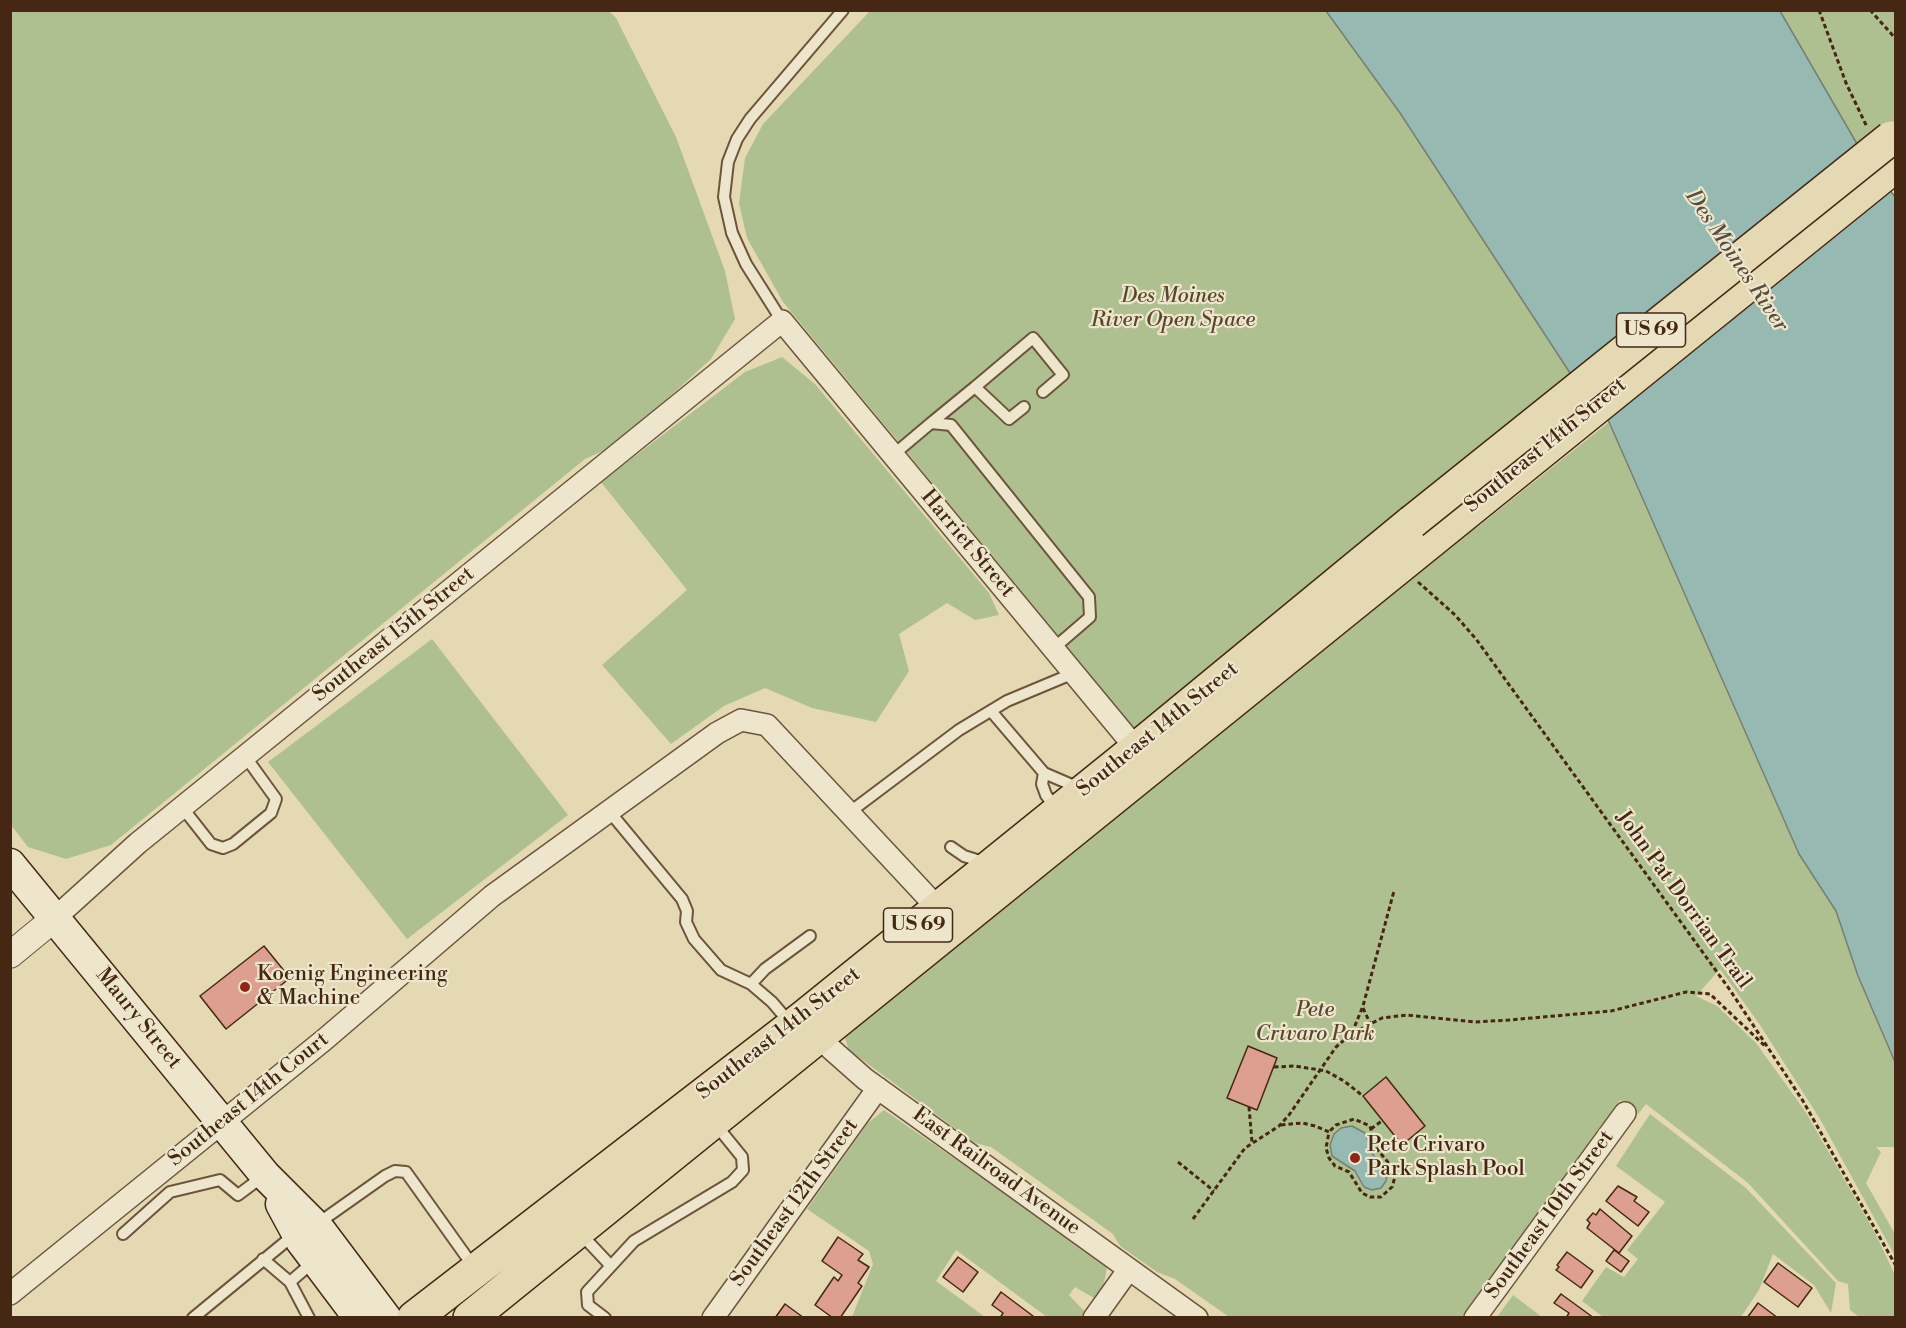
<!DOCTYPE html>
<style>
body{margin:0}
#map{position:relative;width:1906px;height:1328px;overflow:hidden;background:#e4d9b2;font-family:"Libre Bodoni",serif}
canvas{display:block}
.frame{position:absolute;inset:0;border:12px solid #452714;pointer-events:none}
</style>
<div id="map">
<canvas width="1906" height="1328"></canvas>
<div class="frame"></div>
</div>
<script>
const c = document.querySelector('canvas').getContext('2d');
c.lineJoin = 'round';
function fill(path, color) { c.fillStyle = color; c.fill(path, 'evenodd'); }
const poly = rows => new Path2D(rows.map(r => 'M' + r).join(''));
function strokePath(path, color, width, dash) { c.strokeStyle = color; c.lineWidth = width; c.lineCap = dash ? 'butt' : 'round'; c.setLineDash(dash || []); c.stroke(path); }
function drawText(font, color, halo, rows, align = 'center') {
  c.font = font + ' "Libre Bodoni",serif'; c.lineWidth = 4.5; c.setLineDash([]); c.textBaseline = 'middle'; c.strokeStyle = halo; c.fillStyle = color; for (const [text, x, y, turn = 0] of rows) {
    c.save(); c.translate(x, y); c.rotate((+turn || 0) * Math.PI / 180); c.textAlign = isNaN(turn) ? turn : align; if (halo) c.strokeText(text, 0, 0); c.fillText(text, 0, 0); c.restore();
  }
}
fill(poly([
 [11,11,609,11,616,18,676,137,725,271,735,319,711,359,669,397,625,441,585,459,111,845,66,859,28,847,11,825],
 [870,11,1326,11,1400,113,1572,376,1135,729,783,302,747,238,739,203,745,158,763,124],
 [1780,11,1895,11,1895,122,1860,149],
 [782,357,815,384,989,593,999,615,975,620,947,603,899,634,909,671,876,722,812,708,765,688,724,706,671,744,602,665,687,590,601,482,745,372],
 [1609,422,1799,854,1836,911,1858,976,1895,1062,1895,1147,1876,1147,1881,1152,1866,1183,1895,1234,1895,1256,1820,1119,1760,1025,1720,969,1696,996,1717,1006,1756,1043,1805,1111,1874,1231,1895,1275,1895,1317,1859,1317,1850,1310,1848,1284,1838,1281,1748,1183,1646,1104,1638,1114,1620,1100,1462,1317,1229,1317,1175,1279,1157,1272,1120,1246,1113,1234,991,1147,975,1143,849,1050,844,1035,1438,553,1480,525],
 [432,639,568,815,407,939,268,762],
 [884,1110,1097,1257,1107,1268,1103,1287,1094,1298,1075,1287,1069,1295,1085,1312,1081,1317,1047,1317,956,1250,936,1281,985,1317,852,1317,873,1264,869,1251,807,1209,868,1123],
 [1650,1114,1746,1188,1836,1283,1831,1313,1814,1285,1773,1254,1759,1290,1741,1317,1603,1317,1582,1301,1606,1267,1624,1277,1638,1259,1627,1250,1665,1202,1616,1166],
 [1513,1295,1542,1317,1497,1317]
]), '#afc090');
const water = poly([
 [1326,11,1780,11,1860,149,1895,197,1895,1062,1858,976,1836,911,1799,854,1609,422,1572,376,1400,113,1326,11],
 [1352,1126,1365,1133,1373,1155,1388,1171,1386,1181,1381,1188,1372,1190,1364,1187,1355,1171,1332,1156,1330,1145,1334,1134,1341,1128,1352,1126]
]);
fill(water, '#96b9b1');
strokePath(water, '#767f72', 1.5);
const building = poly([
 [264,946,290,978,226,1029,200,996,264,946],
 [1248,1046,1277,1058,1257,1110,1227,1098,1248,1046],
 [1386,1077,1425,1126,1402,1145,1363,1096,1386,1077],
 [1618,1186,1637,1197,1634,1201,1649,1212,1638,1226,1606,1201,1618,1186],
 [1600,1209,1632,1236,1619,1253,1587,1228,1590,1223,1587,1220,1593,1213,1596,1215,1600,1209],
 [838,1237,863,1254,858,1260,869,1267,858,1283,862,1286,840,1318,833,1318,815,1305,834,1277,838,1281,842,1275,822,1261,838,1237],
 [1614,1250,1629,1261,1621,1272,1606,1261,1614,1250],
 [1567,1252,1593,1271,1581,1288,1556,1270,1559,1267,1557,1265,1567,1252],
 [958,1257,978,1272,963,1292,943,1277,958,1257],
 [1778,1263,1812,1288,1798,1307,1764,1282,1778,1263],
 [1001,1292,1033,1316,1032,1318,1000,1318,1003,1313,992,1305,1001,1292],
 [1561,1294,1594,1318,1566,1318,1569,1313,1554,1303,1561,1294],
 [1758,1303,1778,1318,1747,1318,1758,1303],
 [785,1304,804,1318,775,1318,785,1304]
]);
fill(building, '#dc9f90');
strokePath(building, '#452714', 1.5);
const service = poly([
 [782,321,746,264,732,233,724,197,728,162,737,139,750,119,843,10],
 [1024,407,1009,419,975,387,1033,338,1063,375,1043,392],
 [931,423,975,387],
 [893,455,931,423,951,425,1089,597,1090,617,1054,648],
 [991,711,1044,773,1079,788],
 [1044,773,1042,784,1046,795,1057,810],
 [182,807,211,844,223,848,233,844,271,813,276,799,245,756],
 [609,811,682,899,687,911,686,922,694,939,721,970,751,984,772,1002,790,1023],
 [850,812,959,730,1007,701,1074,673],
 [951,847,964,856,986,863],
 [751,984,765,969,810,936],
 [317,1224,385,1176,395,1171,406,1172,473,1266],
 [580,1233,611,1266],
 [123,1234,170,1192,220,1180,238,1195,262,1177],
 [263,1259,290,1282,313,1262],
 [290,1282,309,1318],
 [193,1318,295,1234],
 [605,1318,588,1305,587,1292,634,1241,732,1182,743,1170,742,1157,716,1125]
]);
const minor = poly([
 [55,918,138,843,782,321,1144,758],
 [813,1028,831,1049,865,1079,1197,1318],
 [10,1294,324,1040,492,896,717,733,741,720,767,725,947,918],
 [713,1318,878,1088],
 [1094,1318,1129,1269],
 [1475,1318,1625,1113]
]);
const tertiary = poly([
 [10,955,55,918]
]);
const secondary = poly([
 [10,864,265,1175,320,1230,386,1318],
 [281,1204,301,1241,359,1318]
]);
const primary = poly([
 [414,1318,804,1017,1136,749,1412,522],
 [470,1318,1896,165]
]);
strokePath(service, '#6d543c', 14);
strokePath(minor, '#6d543c', 24);
strokePath(tertiary, '#6d543c', 28);
strokePath(secondary, '#452714', 33);
strokePath(primary, '#452714', 36);
strokePath(poly([
 [1819,10,1846,83,1867,127],
 [1870,10,1896,39],
 [1418,582,1455,615,1476,639,1730,990,1803,1101,1896,1266],
 [1363,1008,1370,1023],
 [1352,1033,1363,1006,1394,891],
 [1274,1067,1295,1066,1326,1071,1344,1081,1363,1096],
 [1249,1107,1252,1142],
 [1281,1125,1302,1123,1315,1126,1329,1132,1326,1148,1329,1158,1335,1166,1349,1172,1362,1193,1370,1197,1381,1197,1392,1187,1395,1177,1393,1168,1376,1148,1370,1126,1354,1119,1336,1125,1329,1132],
 [1371,1129,1383,1120],
 [1178,1162,1214,1191],
 [1193,1219,1245,1148,1279,1126,1289,1115,1336,1047,1351,1034,1382,1018,1407,1015,1475,1022,1509,1020,1611,1011,1686,992,1710,994,1765,1046]
]), '#452714', 3, [4.5, 3]);
strokePath(service, '#ede6cd', 10);
strokePath(minor, '#ede6cd', 21);
strokePath(tertiary, '#ede6cd', 26);
strokePath(secondary, '#ede6cd', 30);
strokePath(primary, '#e4d9b2', 33);
const primaryBridge = poly([
 [1412,522,1891,138]
]);
strokePath(primaryBridge, '#452714', 36, []);
strokePath(primaryBridge, '#e4d9b2', 33);
for (const [x, y, r, color] of [
 [245,987,6,"#8f2418"],
 [1355,1158,6,"#8f2418"]
]) { const dot = new Path2D(); dot.arc(x, y, r, 0, 2 * Math.PI); c.fillStyle = color; c.fill(dot); strokePath(dot, '#ede6cd', 2); }
for (const [x, y, w] of [
 [1651,330,69],
 [918,925,69]
]) { const box = new Path2D(); box.roundRect(x - w / 2, y - 17, w, 34, 4.5); c.fillStyle = '#ede6cd'; c.fill(box); strokePath(box, '#452714', 1.5); }
drawText('bold 20px', '#452714', null, [
 ["US 69",1651,330],
 ["US 69",918,925]
]);
drawText('italic 21px', '#5a462d', '#ede6cd', [
 ["Des Moines",1173,297],
 ["River Open Space",1173,321],
 ["Pete",1315,1011],
 ["Crivaro Park",1315,1035]
]);
drawText('21px', '#452714', '#ede6cd', [
 ["Southeast 14th Street",1546,446,-39],
 ["Harriet Street",967,544,50],
 ["Southeast 15th Street",394,635,-39],
 ["Southeast 14th Street",1158,730,-39],
 ["John Pat Dorrian Trail",1683,900,54],
 ["Maury Street",138,1019,51],
 ["Southeast 14th Street",779,1034,-38],
 ["Southeast 14th Court",249,1100,-39],
 ["East Railroad Avenue",996,1172,36],
 ["Southeast 12th Street",795,1203,-54],
 ["Southeast 10th Street",1550,1215,-54]
]);
drawText('21px', '#452714', '#ede6cd', [
 ["Koenig Engineering",257,975],
 ["& Machine",257,999],
 ["Pete Crivaro",1367,1146],
 ["Park Splash Pool",1367,1170]
], 'left');
drawText('italic 22px', '#594c3b', '#ede6cd', [
 ["Des Moines River",1736,261,56]
]);
</script>
